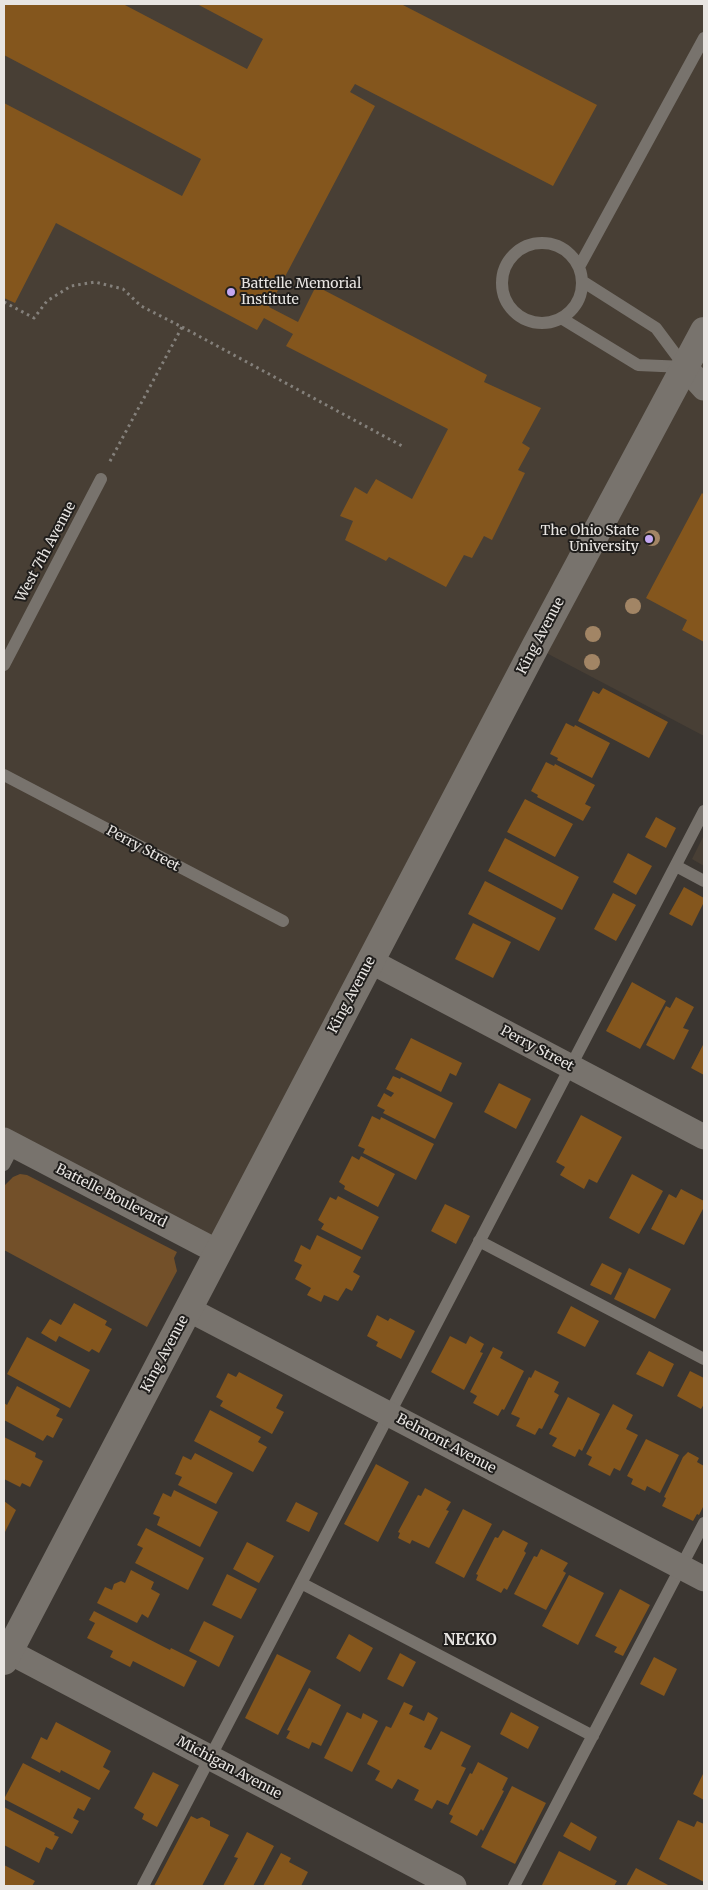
<!DOCTYPE html>
<style>
body{margin:0}
#map{position:relative;width:708px;height:1890px;overflow:hidden;background:#3b3631;font-family:Merriweather,serif}
canvas{display:block}
.frame{position:absolute;inset:0;border:5px solid #e8e5e2;pointer-events:none}
</style>
<div id="map">
<canvas width="708" height="1890"></canvas>
<div class="frame"></div>
</div>
<script>
const c = document.querySelector('canvas').getContext('2d');
c.lineJoin = 'round';
function fill(path, color) { c.fillStyle = color; c.fill(path, 'evenodd'); }
const poly = rows => new Path2D(rows.map(r => 'M' + r).join(''));
function strokePath(path, color, width, dash) { c.strokeStyle = color; c.lineWidth = width; c.lineCap = dash ? 'butt' : 'round'; c.setLineDash(dash || []); c.stroke(path); }
function drawText(font, color, halo, rows, align = 'center') {
  c.font = font + ' Merriweather,serif'; c.lineWidth = 4; c.setLineDash([]); c.textBaseline = 'middle'; c.strokeStyle = halo; c.fillStyle = color; for (const [text, x, y, turn = 0] of rows) {
    c.save(); c.translate(x, y); c.rotate((+turn || 0) * Math.PI / 180); c.textAlign = isNaN(turn) ? turn : align; if (halo) c.strokeText(text, 0, 0); c.fillText(text, 0, 0); c.restore();
  }
}
fill(poly([
 [4,4,704,4,704,736,535,647,218,1252,4,1140],
 [704,835,704,866,692,859]
]), '#483f35');
fill(poly([
 [20,1174,27,1175,177,1252,174,1258,177,1271,147,1327,4,1250,4,1186,13,1177]
]), '#735029');
fill(poly([
 [4,4,123,4,247,69,263,39,197,4,401,4,597,105,553,186,355,84,350,92,375,106,269,307,298,322,316,286,487,375,484,382,541,408,522,443,530,448,518,470,525,473,492,540,484,536,472,558,464,555,446,587,389,557,386,561,345,540,353,521,340,516,355,487,367,494,376,479,412,499,448,429,286,346,293,334,264,318,257,330,56,223,15,303,4,298,4,103,182,196,201,159,4,55],
 [702,493,704,495,704,642,682,630,687,620,646,598],
 [603,688,668,722,649,758,578,721,593,691,599,694],
 [566,723,574,727,575,725,610,743,592,778,557,760,558,758,550,754],
 [546,762,554,766,555,764,595,785,585,804,591,807,583,821,537,797,538,795,531,791],
 [525,799,573,824,555,857,507,832],
 [656,817,676,828,666,848,645,837],
 [505,838,579,877,562,910,488,871],
 [628,853,652,866,636,895,613,882],
 [485,881,556,918,539,951,468,914],
 [684,887,704,898,704,902,692,926,669,914],
 [613,893,636,905,616,941,594,929],
 [473,923,511,942,493,978,455,959],
 [632,982,666,1001,640,1049,606,1031],
 [676,997,694,1007,683,1028,689,1030,674,1060,646,1045,666,1006,670,1008],
 [411,1038,462,1063,456,1076,450,1073,441,1092,395,1069],
 [704,1043,704,1075,691,1068],
 [393,1076,400,1079,401,1077,453,1103,435,1139,383,1113,385,1110,377,1106,384,1093,391,1097,394,1093,386,1089],
 [499,1083,531,1099,516,1129,484,1112],
 [581,1115,622,1137,597,1183,589,1179,584,1189,560,1175,565,1167,556,1162],
 [372,1116,380,1120,381,1117,434,1144,416,1180,363,1153,365,1149,358,1146],
 [352,1156,359,1160,361,1156,395,1174,378,1207,344,1189,345,1186,339,1182],
 [632,1174,663,1191,639,1234,609,1218],
 [681,1189,704,1201,704,1207,684,1245,651,1229,669,1194,676,1198],
 [338,1196,379,1217,362,1250,321,1229,324,1224,318,1220,330,1197,336,1200],
 [445,1204,470,1216,456,1244,431,1231],
 [317,1235,361,1257,353,1272,360,1276,352,1291,346,1288,338,1301,324,1295,321,1302,307,1295,311,1288,295,1279,302,1265,294,1261,301,1245,310,1250],
 [602,1263,622,1273,611,1295,590,1285],
 [629,1268,671,1289,655,1319,614,1299],
 [74,1303,107,1321,105,1325,112,1329,99,1353,92,1349,89,1352,59,1336,56,1342,41,1333,50,1319,61,1325],
 [571,1306,599,1321,585,1347,557,1333],
 [377,1315,388,1321,390,1318,415,1331,401,1359,376,1346,378,1342,367,1336],
 [450,1336,466,1344,470,1336,484,1344,480,1352,483,1353,464,1390,431,1372],
 [27,1337,90,1370,70,1408,7,1374],
 [493,1347,503,1352,500,1358,524,1371,504,1410,502,1409,498,1416,473,1403,477,1396,470,1392],
 [649,1351,674,1364,663,1387,636,1374],
 [535,1370,559,1382,554,1392,559,1395,542,1429,539,1428,535,1435,516,1426,520,1418,511,1414,529,1377,531,1378],
 [690,1371,704,1378,704,1404,701,1409,677,1396],
 [239,1372,283,1395,276,1408,284,1412,272,1434,220,1406,223,1401,216,1397,228,1373,236,1377],
 [17,1386,60,1409,56,1416,63,1419,53,1438,47,1435,43,1441,4,1420,4,1403,7,1405],
 [568,1397,600,1414,582,1451,579,1449,575,1457,552,1446,557,1438,549,1434],
 [613,1404,633,1415,626,1429,638,1435,620,1471,614,1468,610,1476,588,1465,592,1457,586,1454],
 [210,1410,261,1437,258,1442,267,1447,253,1472,194,1441],
 [4,1437,36,1453,35,1457,43,1461,30,1487,22,1483,20,1487,4,1479],
 [646,1439,679,1455,660,1493,647,1486,645,1491,631,1484,633,1479,627,1476],
 [688,1452,699,1458,697,1462,704,1466,704,1505,699,1515,697,1514,693,1521,662,1506,666,1498,664,1497,683,1457],
 [195,1453,233,1473,216,1504,178,1485,182,1477,175,1474,183,1456,191,1460],
 [376,1464,409,1482,378,1542,344,1524],
 [425,1488,451,1502,446,1510,449,1511,429,1548,412,1540,410,1544,398,1538,400,1533,398,1532,418,1495,421,1496],
 [174,1490,218,1512,200,1547,157,1525,160,1517,153,1514,163,1493,171,1497],
 [4,1501,16,1510,4,1534],
 [296,1502,318,1513,309,1532,286,1521],
 [463,1509,492,1524,464,1578,435,1563],
 [146,1528,204,1558,188,1590,135,1563,143,1548,137,1545],
 [503,1530,528,1543,524,1551,526,1553,507,1590,504,1588,501,1593,476,1580,478,1575,476,1574,495,1537,498,1538],
 [247,1542,274,1556,259,1583,233,1569],
 [541,1549,568,1563,563,1571,566,1573,546,1610,514,1594,534,1556,537,1557],
 [131,1570,154,1582,151,1589,160,1594,148,1618,142,1614,137,1623,97,1603,105,1587,112,1590,114,1584,121,1581,125,1583],
 [227,1574,257,1589,241,1619,212,1605],
 [569,1575,604,1593,578,1645,542,1626],
 [620,1589,650,1605,623,1656,614,1652,617,1647,595,1636],
 [94,1611,170,1650,171,1648,197,1661,184,1687,133,1661,130,1667,110,1657,113,1651,87,1638,95,1623,89,1620],
 [204,1621,234,1636,219,1667,189,1651],
 [349,1634,373,1648,360,1672,336,1658],
 [400,1653,416,1662,403,1687,387,1679],
 [277,1654,311,1671,278,1735,245,1718],
 [654,1657,677,1669,664,1696,640,1684],
 [309,1688,341,1705,321,1746,312,1742,309,1749,286,1738,290,1731,287,1730],
 [404,1702,413,1706,409,1714,424,1721,428,1712,438,1718,424,1747,431,1750,441,1731,471,1746,461,1766,466,1768,448,1805,437,1800,432,1809,414,1800,419,1790,398,1779,392,1789,375,1780,380,1771,367,1764,386,1726,391,1728],
 [347,1712,361,1719,363,1713,378,1721,352,1772,324,1758],
 [511,1712,539,1727,528,1749,500,1734],
 [56,1722,111,1751,103,1767,110,1771,99,1790,61,1770,60,1773,31,1758,41,1737,47,1740],
 [478,1762,508,1778,502,1790,504,1791,483,1831,481,1829,477,1836,450,1822,453,1816,449,1814,470,1773,472,1774],
 [23,1763,91,1798,84,1811,78,1808,73,1818,79,1821,72,1834,4,1799],
 [153,1772,179,1785,157,1827,142,1819,144,1814,134,1808],
 [704,1772,704,1800,693,1794],
 [512,1786,546,1803,515,1864,481,1847],
 [4,1807,55,1833,54,1835,59,1837,52,1850,46,1847,39,1863,4,1845],
 [191,1816,197,1819,202,1817,210,1821,210,1826,229,1835,202,1886,154,1886],
 [678,1820,694,1827,697,1821,704,1824,704,1882,659,1859],
 [571,1822,597,1837,590,1851,563,1836],
 [247,1832,274,1846,253,1886,223,1886,238,1858,234,1857],
 [559,1851,617,1881,614,1886,542,1885],
 [281,1853,291,1858,289,1862,308,1872,301,1886,263,1886],
 [4,1865,35,1881,32,1886,4,1886],
 [636,1868,670,1886,626,1886]
]), '#84561d');
strokePath(poly([
 [4,302,34,318,47,301,71,286,95,282,123,289,141,306,182,327,109,463],
 [182,327,404,447]
]), '#84807b', 3, [2.5, 4]);
strokePath(poly([
 '502 283a40 40 0 1 1 80 0a40 40 0 1 1-80 0Z',
 [579,267,704,38],
 [582,281,656,328,685,367],
 [561,318,638,365,685,367],
 [4,665,101,479],
 [4,775,283,921],
 [676,866,704,881],
 [4,1165,14,1146],
 [479,1241,704,1359],
 [301,1583,593,1736],
 [143,1886,704,811],
 [514,1886,704,1523]
]), '#78736d', 12);
strokePath(poly([
 [685,367,704,388],
 [370,961,704,1137],
 [4,1140,218,1252],
 [188,1309,704,1579],
 [4,1649,454,1886]
]), '#78736d', 25);
strokePath(poly([
 [4,1661,535,647,704,331]
]), '#78736d', 28);
c.fillStyle = '#a28565';
for (const [x, y] of [
 [652,538],
 [633,606],
 [593,634],
 [592,662]
]) { c.beginPath(); c.arc(x, y, 8, 0, 2 * Math.PI); c.fill(); }
for (const [x, y, r, color] of [
 [231,292,5,"#c3a7f2"],
 [649,539,5,"#c3a7f2"]
]) { const dot = new Path2D(); dot.arc(x, y, r, 0, 2 * Math.PI); c.fillStyle = color; c.fill(dot); strokePath(dot, '#201e1c', 2); }
drawText('14px', '#e8e5e2', '#201e1c', [
 ["Battelle Memorial",241,284],
 ["Institute",241,300],
 ["The Ohio State",639,531,"right"],
 ["University",639,547,"right"]
], 'left');
drawText('14px', '#e8e5e2', '#201e1c', [
 ["West 7th Avenue",46,552,-62],
 ["King Avenue",541,636,-62],
 ["Perry Street",143,849,28],
 ["King Avenue",352,995,-62],
 ["Perry Street",537,1049,28],
 ["Battelle Boulevard",111,1196,27],
 ["King Avenue",165,1354,-62],
 ["Belmont Avenue",446,1444,28],
 ["Michigan Avenue",229,1768,28]
]);
drawText('bold 15px', '#e8e5e2', '#201e1c', [
 ["NECKO",470,1641]
]);
</script>
